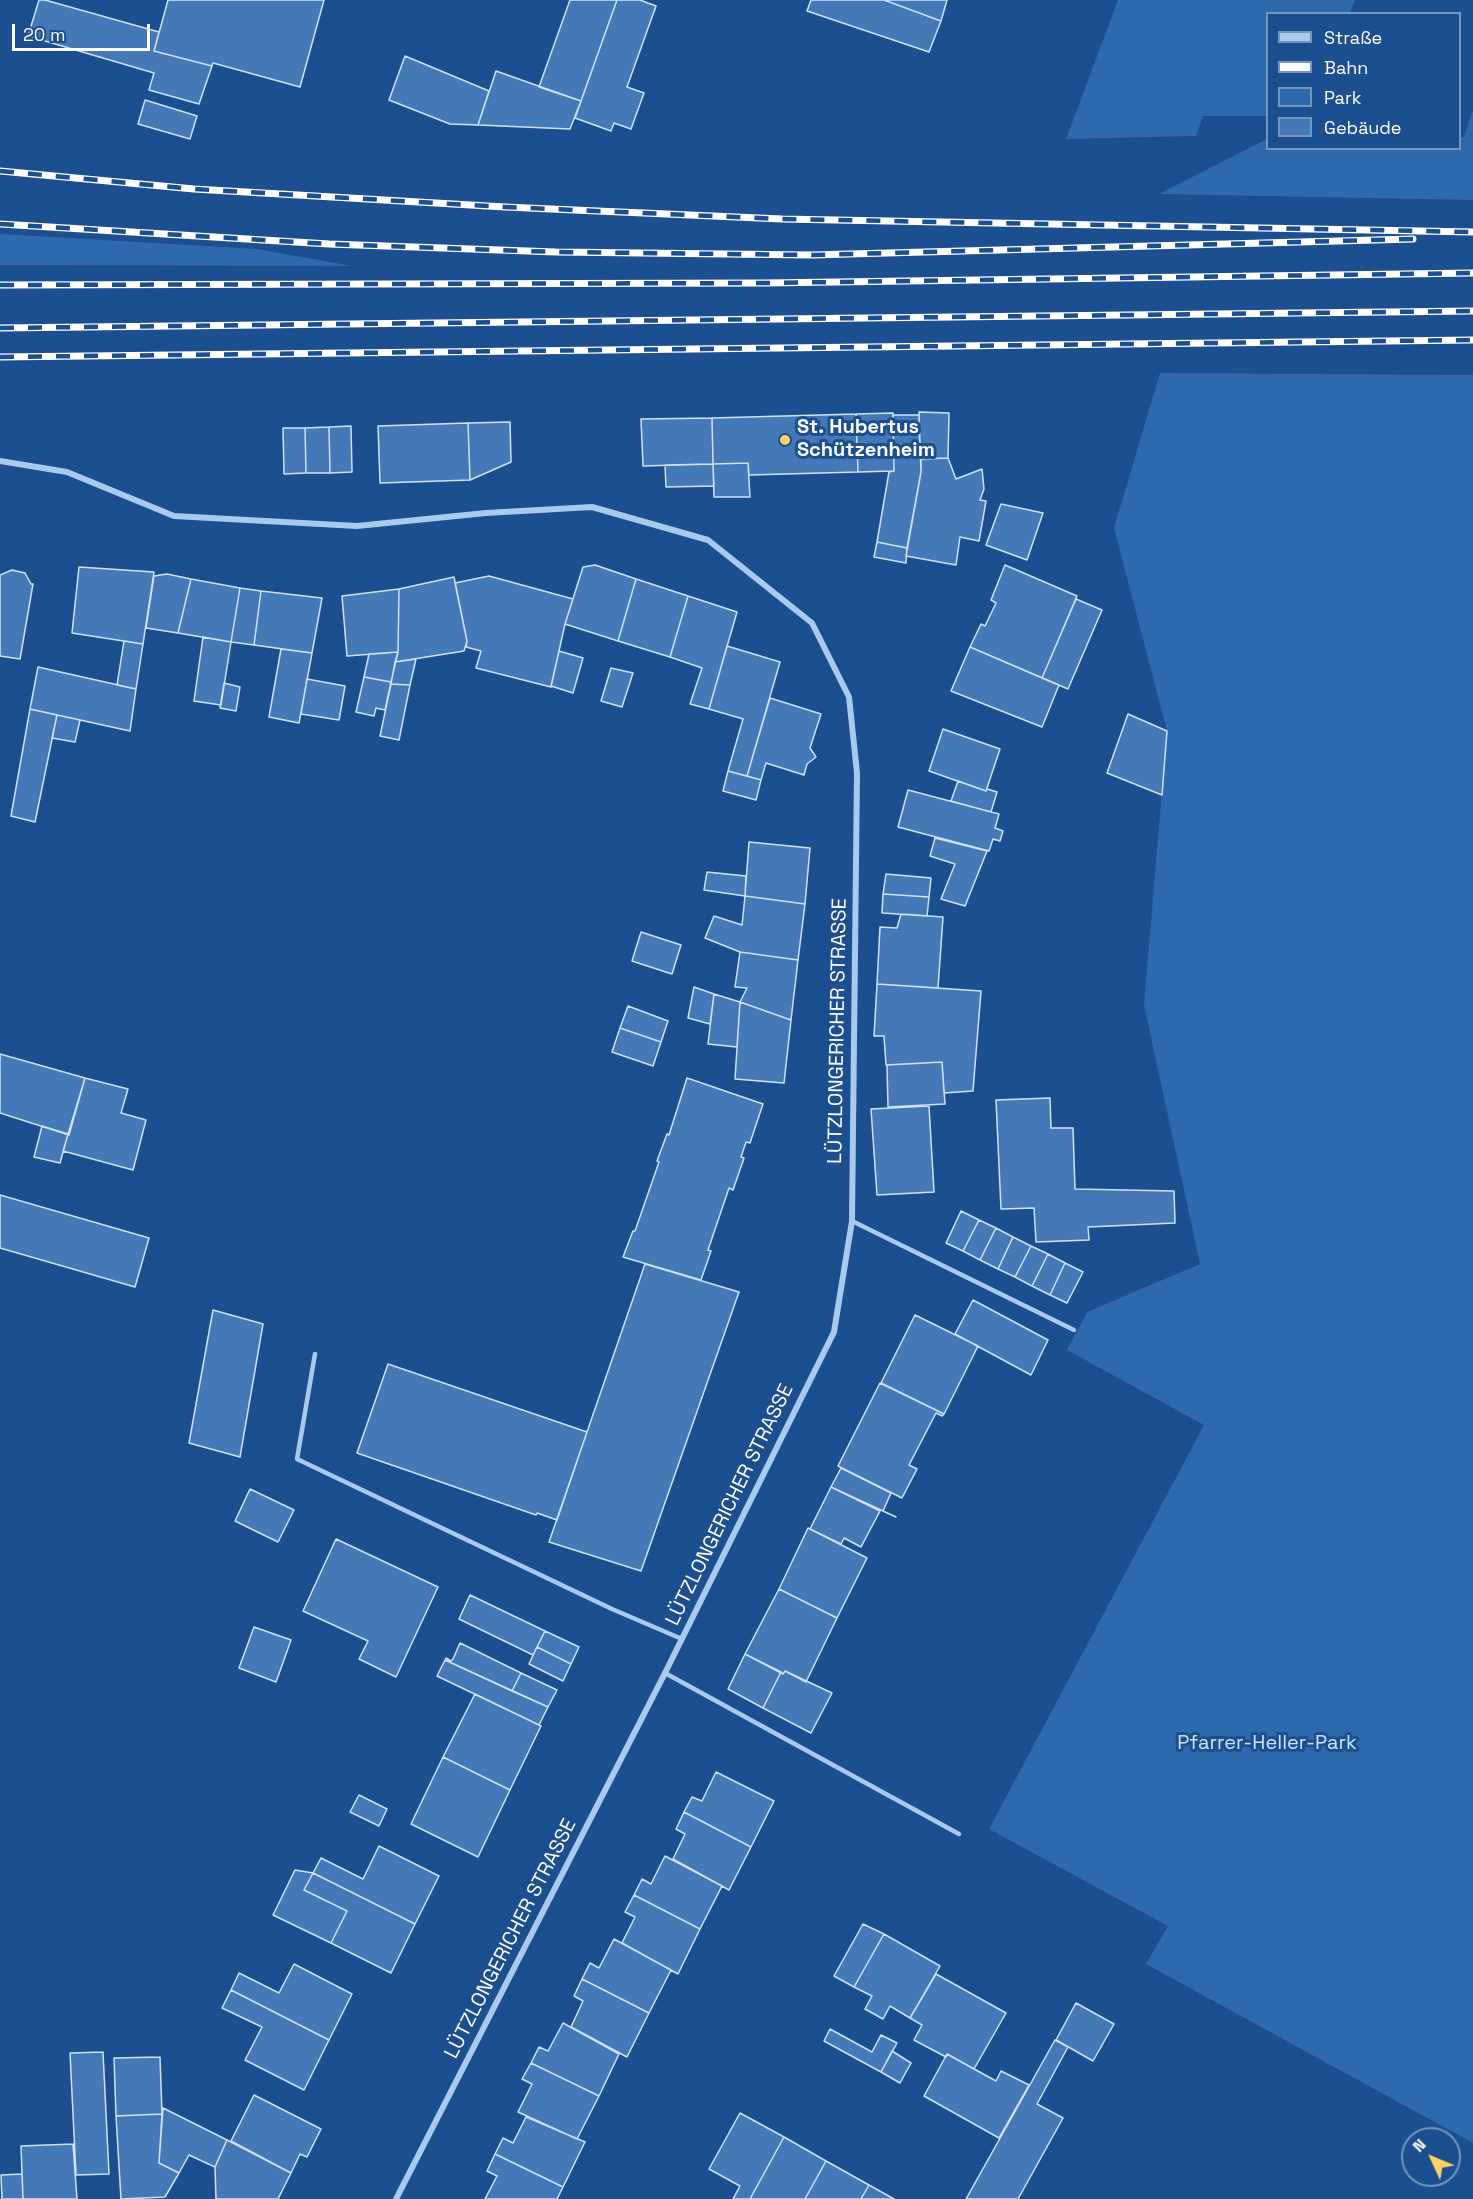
<!DOCTYPE html>
<meta charset="utf-8">
<style>
body{margin:0}
#map{position:relative;width:1473px;height:2199px;overflow:hidden;background:#1b4f8f;font-family:"Space Grotesk",sans-serif}
canvas{display:block}
.legend{position:absolute;left:1266px;top:12px;width:195px;height:138px;box-sizing:border-box;background:#1b4f8f;border:2px solid #7695bc;margin:0;padding:8px 10px;list-style:none;font-size:18px;color:#fff}
.legend li{display:flex;align-items:center;gap:12px;height:30px}
.legend b{width:30px;border:2px solid #7695bc}
.north{position:absolute;left:1401px;top:2127px;width:60px;height:60px;box-sizing:border-box;background:#1b4f8f;border:2px solid #7695bc;border-radius:50%;rotate:314deg;font-size:16px;font-weight:700;line-height:24px;text-align:center;color:#fff}
.north::after{content:'';display:block;margin:auto;width:21px;height:27px;background:#ffd166;clip-path:polygon(50% 0,100% 100%,50% 72%,0 100%)}
.scale{position:absolute;left:12px;top:24px;width:138px;height:27px;box-sizing:border-box;border:3px solid #fff;border-top:0;padding-left:8px;font-size:18px;line-height:21px;white-space:nowrap;color:#fff;-webkit-text-stroke:4px #1b4f8f;paint-order:stroke}
</style>
<div id="map">
<canvas width="1473" height="2199"></canvas>
<ul class="legend">
<li><b style="height:8px;background:#a9c9ee"></b>Straße</li>
<li><b style="height:8px;background:#fff"></b>Bahn</li>
<li><b style="height:16px;background:#2e69ad"></b>Park</li>
<li><b style="height:16px;background:#4478b7"></b>Gebäude</li>
</ul>
<div class="north">N</div>
<div class="scale">20 m</div>
</div>
<script>
const c = document.querySelector('canvas').getContext('2d');
c.lineJoin = 'round';
function fill(path, color) { c.fillStyle = color; c.fill(path, 'evenodd'); }
const poly = rows => new Path2D(rows.map(r => 'M' + r).join(''));
function strokePath(path, color, width, dash) { c.strokeStyle = color; c.lineWidth = width; c.lineCap = dash ? 'butt' : 'round'; c.setLineDash(dash || []); c.stroke(path); }
function drawText(font, color, halo, rows, align = 'center') {
  c.font = font + ' "Space Grotesk",sans-serif'; c.lineWidth = 6; c.setLineDash([]); c.textBaseline = 'middle'; c.strokeStyle = halo; c.fillStyle = color; for (const [text, x, y, turn = 0] of rows) {
    c.save(); c.translate(x, y); c.rotate((+turn || 0) * Math.PI / 180); c.textAlign = isNaN(turn) ? turn : align; if (halo) c.strokeText(text, 0, 0); c.fillText(text, 0, 0); c.restore();
  }
}
fill(poly([
 [1118,0,1355,0,1350,13,1268,14,1267,116,1203,116,1196,136,1066,139],
 [1473,110,1473,200,1159,194,1267,139,1268,148,1460,148,1460,137,1464,137],
 [0,234,257,249,352,266,0,265],
 [1160,373,1473,375,1473,2143,1146,1964,1168,1926,989,1829,1204,1425,1067,1350,1087,1312,1200,1264,1144,1005,1167,731,1114,528]
]), '#2e69ad');
const building = poly([
 [39,0,45,0,159,32,154,51,212,66,199,104,149,90,154,73,28,36,39,0],
 [168,0,324,0,300,87,213,63,212,66,154,51,168,0],
 [570,0,617,0,581,101,539,87,570,0],
 [617,0,640,0,656,6,627,87,644,93,631,129,614,123,611,131,575,118,617,0],
 [811,0,884,0,941,21,929,52,807,11,811,0],
 [884,0,947,0,941,21,884,0],
 [405,56,489,91,478,125,450,124,389,100,405,56],
 [496,71,581,101,570,129,478,125,496,71],
 [145,100,197,116,190,139,138,124,145,100],
 [919,412,949,413,948,458,920,459,919,412],
 [893,413,894,471,858,472,856,414,893,413],
 [856,414,858,472,749,475,748,463,713,464,712,418,856,414],
 [893,415,919,415,921,472,907,548,877,542,889,472,894,471,893,415],
 [712,418,713,464,643,466,641,419,712,418],
 [510,422,511,462,470,480,468,423,510,422],
 [468,423,470,480,380,483,378,426,468,423],
 [351,426,352,472,330,473,329,427,351,426],
 [329,427,330,473,306,473,305,428,329,427],
 [283,428,305,428,306,473,284,474,283,428],
 [948,458,956,479,982,469,984,489,980,500,986,501,979,541,960,537,956,565,906,556,921,472,921,459,948,458],
 [748,463,750,497,714,497,713,464,748,463],
 [713,464,714,486,666,487,665,465,713,464],
 [1001,504,1043,513,1027,560,986,545,1001,504],
 [877,542,907,548,906,563,874,557,877,542],
 [595,565,636,579,618,641,565,624,583,567,595,565],
 [1005,565,1077,596,1042,678,970,647,981,624,985,626,996,603,991,600,1005,565],
 [79,567,154,572,143,644,72,633,79,567],
 [12,570,25,573,31,584,33,584,20,659,0,656,0,575,12,570],
 [167,574,191,579,178,633,146,628,154,576,167,574],
 [489,576,573,599,565,624,551,687,476,668,481,651,466,647,467,641,455,583,489,576],
 [454,577,467,641,464,651,395,662,398,652,399,589,454,577],
 [191,579,240,588,231,642,178,633,191,579],
 [636,579,688,596,670,657,618,641,636,579],
 [240,588,261,591,254,645,231,642,240,588],
 [399,589,398,652,347,656,342,596,399,589],
 [261,591,322,598,312,653,254,645,261,591],
 [688,596,737,612,709,709,690,704,702,668,670,657,688,596],
 [1076,599,1102,610,1068,689,1042,678,1076,599],
 [203,637,231,642,221,705,194,701,203,637],
 [124,641,143,644,136,689,117,685,124,641],
 [727,646,780,662,747,776,728,771,743,719,709,709,727,646],
 [970,647,1059,685,1042,727,951,691,970,647],
 [281,649,312,653,299,723,269,717,281,649],
 [559,651,583,658,573,693,551,686,559,651],
 [398,652,391,682,364,677,369,654,398,652],
 [416,659,410,685,391,684,395,662,416,659],
 [38,667,136,689,130,731,30,709,38,667],
 [611,668,633,673,622,707,601,701,611,668],
 [364,677,391,682,385,710,376,708,374,716,356,712,364,677],
 [307,679,345,686,339,720,301,714,307,679],
 [224,683,240,687,236,711,220,708,224,683],
 [391,684,410,685,399,740,380,736,391,684],
 [770,698,821,714,810,748,816,757,807,764,804,775,766,763,761,780,747,776,770,698],
 [30,709,57,715,35,822,11,816,30,709],
 [1128,714,1167,731,1162,795,1107,773,1128,714],
 [57,715,80,720,75,742,52,738,57,715],
 [943,729,1000,749,986,791,929,771,943,729],
 [728,771,761,780,756,800,723,791,728,771],
 [958,781,986,791,987,789,997,792,991,812,951,801,958,781],
 [908,790,999,814,995,828,1003,831,1000,841,993,839,989,851,898,827,908,790],
 [935,838,987,851,965,906,941,899,955,864,930,856,935,838],
 [749,842,810,848,805,904,745,896,749,842],
 [707,872,746,876,745,896,704,890,707,872],
 [886,874,931,878,929,897,883,894,886,874],
 [883,894,929,897,927,916,882,913,883,894],
 [745,896,805,904,798,960,740,952,705,938,714,916,742,925,745,896],
 [901,914,943,917,938,988,877,984,880,927,897,928,901,914],
 [641,932,681,945,672,974,632,961,641,932],
 [740,952,798,960,791,1020,740,1002,747,988,735,987,740,952],
 [877,984,981,991,973,1091,944,1093,942,1062,886,1065,884,1036,874,1036,877,984],
 [694,987,714,994,710,1024,688,1018,694,987],
 [714,994,740,1002,737,1047,708,1044,714,994],
 [740,1002,791,1020,784,1083,735,1079,740,1002],
 [628,1006,668,1021,661,1042,620,1028,628,1006],
 [620,1028,661,1042,653,1066,612,1052,620,1028],
 [0,1054,85,1078,69,1135,0,1113,0,1054],
 [942,1062,945,1104,888,1107,887,1065,942,1062],
 [85,1078,128,1089,121,1113,146,1120,133,1170,63,1151,85,1078],
 [687,1078,763,1104,750,1143,746,1142,741,1157,744,1158,733,1190,729,1188,708,1250,711,1251,701,1280,623,1257,633,1231,635,1231,659,1162,657,1161,667,1134,669,1135,687,1078],
 [1050,1098,1051,1128,1073,1128,1075,1189,1174,1191,1175,1223,1088,1227,1089,1240,1036,1242,1034,1208,1001,1209,996,1100,1050,1098],
 [929,1106,934,1192,877,1195,871,1109,929,1106],
 [42,1126,68,1134,60,1163,34,1157,42,1126],
 [0,1195,149,1238,135,1287,0,1248,0,1195],
 [961,1211,979,1220,963,1251,946,1243,961,1211],
 [979,1220,996,1228,980,1260,963,1251,979,1220],
 [996,1228,1013,1237,998,1269,980,1260,996,1228],
 [1013,1237,1031,1246,1015,1277,998,1269,1013,1237],
 [1031,1246,1048,1254,1032,1286,1015,1277,1031,1246],
 [1048,1254,1065,1263,1050,1295,1032,1286,1048,1254],
 [1065,1263,1083,1272,1067,1303,1050,1295,1065,1263],
 [645,1264,739,1292,641,1571,549,1542,645,1264],
 [973,1300,1048,1340,1031,1375,955,1334,973,1300],
 [213,1310,263,1324,240,1457,189,1443,213,1310],
 [915,1315,978,1346,944,1414,881,1383,915,1315],
 [388,1364,587,1432,557,1520,537,1513,536,1515,357,1453,388,1364],
 [880,1383,944,1414,942,1416,936,1413,909,1465,917,1469,902,1498,838,1466,880,1383],
 [841,1468,891,1493,883,1511,896,1517,831,1487,841,1468],
 [831,1487,880,1511,861,1547,844,1538,841,1544,810,1529,831,1487],
 [250,1489,294,1510,278,1542,235,1521,250,1489],
 [808,1528,867,1558,837,1618,779,1589,808,1528],
 [336,1539,438,1587,396,1677,359,1659,368,1641,303,1611,336,1539],
 [779,1589,837,1618,806,1682,785,1671,783,1674,745,1654,779,1589],
 [470,1595,545,1631,533,1655,459,1619,470,1595],
 [254,1627,291,1640,276,1682,239,1668,254,1627],
 [545,1631,579,1647,571,1664,537,1647,545,1631],
 [460,1643,521,1673,512,1691,445,1660,446,1658,451,1661,453,1659,460,1643],
 [537,1647,571,1664,563,1681,529,1664,537,1647],
 [745,1654,781,1672,763,1708,728,1689,745,1654],
 [445,1660,548,1707,539,1725,437,1676,445,1660],
 [785,1671,832,1693,811,1733,763,1708,781,1672,783,1674,785,1671],
 [521,1673,557,1690,548,1707,512,1691,521,1673],
 [475,1694,541,1726,510,1790,443,1757,475,1694],
 [443,1757,510,1790,478,1857,411,1824,443,1757],
 [716,1772,774,1801,751,1847,684,1812,692,1797,702,1801,716,1772],
 [359,1795,387,1809,379,1826,350,1812,359,1795],
 [684,1812,751,1847,729,1890,673,1859,685,1834,676,1829,684,1812],
 [379,1846,439,1876,415,1924,313,1873,321,1858,363,1879,379,1846],
 [665,1856,722,1886,700,1929,634,1895,642,1879,651,1884,665,1856],
 [295,1870,313,1873,304,1890,347,1911,331,1943,273,1915,295,1870],
 [313,1873,415,1924,391,1973,331,1943,347,1911,304,1890,313,1873],
 [634,1895,700,1929,678,1974,622,1943,635,1917,625,1912,634,1895],
 [863,1924,884,1934,854,1987,834,1976,863,1924],
 [884,1934,940,1966,910,2018,890,2006,883,2019,865,2009,872,1996,854,1987,884,1934],
 [614,1939,671,1970,649,2013,582,1979,590,1963,599,1968,614,1939],
 [294,1964,352,1994,329,2040,231,1990,239,1973,279,1993,294,1964],
 [936,1974,1006,2013,974,2069,947,2054,946,2057,914,2040,922,2025,910,2018,936,1974],
 [582,1979,649,2013,627,2057,571,2027,583,2001,574,1996,582,1979],
 [231,1990,329,2040,304,2090,245,2060,262,2027,222,2008,231,1990],
 [1076,2003,1114,2024,1093,2061,1056,2040,1076,2003],
 [563,2023,619,2054,599,2096,531,2063,539,2047,548,2051,563,2023],
 [830,2029,872,2052,881,2035,897,2043,881,2072,824,2041,830,2029],
 [1055,2040,1068,2047,1037,2104,1063,2118,1018,2199,966,2199,1055,2040],
 [892,2051,911,2063,900,2083,881,2072,892,2051],
 [103,2052,109,2174,76,2175,70,2053,103,2052],
 [947,2054,996,2081,1001,2071,1029,2085,999,2138,924,2096,947,2054],
 [160,2057,162,2114,116,2116,114,2058,160,2057],
 [531,2063,599,2096,577,2139,518,2112,532,2084,522,2079,531,2063],
 [254,2095,321,2129,307,2157,300,2154,291,2173,231,2141,254,2095],
 [163,2108,227,2140,215,2167,189,2155,179,2173,159,2163,163,2108],
 [740,2113,784,2137,750,2199,733,2199,740,2186,709,2169,740,2113],
 [162,2114,159,2163,179,2173,165,2197,121,2199,116,2116,162,2114],
 [526,2117,585,2142,563,2187,495,2154,503,2138,513,2143,526,2117],
 [784,2137,826,2161,805,2199,750,2199,784,2137],
 [227,2140,291,2173,278,2199,216,2199,215,2167,227,2140],
 [73,2144,77,2199,23,2199,21,2146,73,2144],
 [495,2154,563,2187,557,2199,485,2199,497,2176,487,2171,495,2154],
 [826,2161,869,2185,861,2199,805,2199,826,2161],
 [22,2174,23,2199,2,2199,1,2175,22,2174],
 [869,2185,894,2199,861,2199,869,2185]
]);
fill(building, '#4478b7');
strokePath(building, '#cfe3fa', 1.5);
strokePath(poly([
 [852,1221,1074,1330],
 [315,1354,297,1459,612,1609,682,1639],
 [665,1673,959,1834]
]), '#a9c9ee', 4.5);
strokePath(poly([
 [0,461,67,472,174,516,357,526,486,513,592,507,708,540,812,623,849,697,857,773,852,1221,834,1332,665,1673,396,2199]
]), '#a9c9ee', 6);
const rail = poly([
 [0,171,194,189,505,207,782,219,1473,232],
 [0,224,329,244,556,252,812,255,1413,239],
 [0,285,765,283,1473,273],
 [0,328,1473,311],
 [0,357,1473,340]
]);
strokePath(rail, '#fff', 7);
strokePath(rail, '#1b4f8f', 4.5, [14]);
for (const [x, y, r, color] of [
 [785,440,6,"#ffd166"]
]) { const dot = new Path2D(); dot.arc(x, y, r, 0, 2 * Math.PI); c.fillStyle = color; c.fill(dot); strokePath(dot, '#1b4f8f', 2); }
drawText('bold 20px', '#fff', '#1b4f8f', [
 ["St. Hubertus",797,428],
 ["Schützenheim",797,451]
], 'left');
drawText('20px', '#fff', '#1b4f8f', [
 ["LÜTZLONGERICHER STRASSE",838,1031,-89],
 ["LÜTZLONGERICHER STRASSE",730,1505,-64],
 ["LÜTZLONGERICHER STRASSE",511,1939,-63]
]);
drawText('20px', '#cfe3fa', '#1b4f8f', [
 ["Pfarrer-Heller-Park",1267,1744]
]);
</script>
